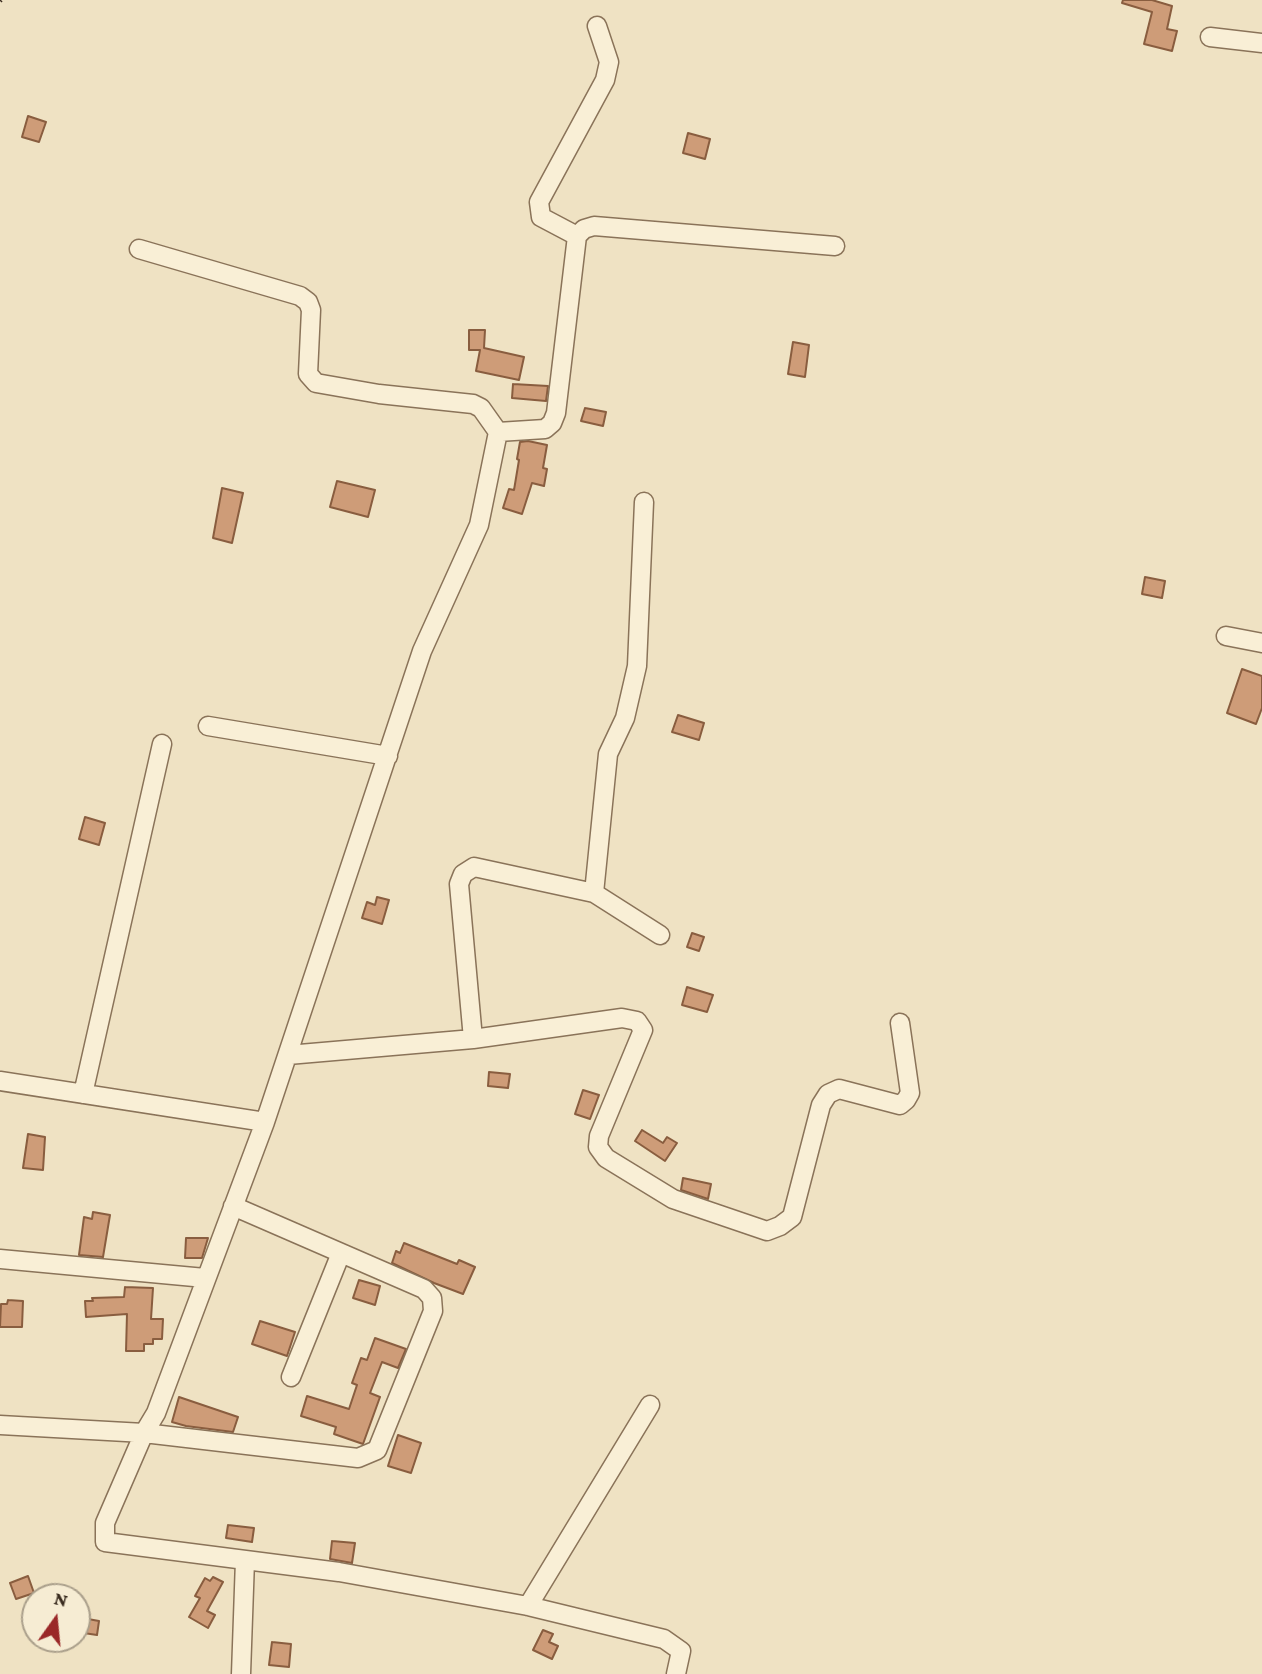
<!DOCTYPE html>
<style>
body{margin:0}
#map{position:relative;width:1262px;height:1674px;overflow:hidden;background:#efe2c3;font-family:"Crimson Pro",serif}
canvas{display:block}
.north{position:absolute;left:21px;top:1583px;width:70px;height:70px;box-sizing:border-box;background:#f6ecd3;border:2px solid #aa9f8b;border-radius:50%;rotate:15deg;font-size:19px;font-weight:700;line-height:28px;text-align:center;color:#392b1e}
.north::after{content:'';display:block;margin:auto;width:24px;height:32px;background:#9a2828;clip-path:polygon(50% 0,100% 100%,50% 72%,0 100%)}
</style>
<div id="map">
<canvas width="1262" height="1674"></canvas>
<div class="north">N</div>
</div>
<script>
const c = document.querySelector('canvas').getContext('2d');
c.lineJoin = 'round';
function fill(path, color) { c.fillStyle = color; c.fill(path, 'evenodd'); }
const poly = rows => new Path2D(rows.map(r => 'M' + r).join(''));
function strokePath(path, color, width, dash) { c.strokeStyle = color; c.lineWidth = width; c.lineCap = dash ? 'butt' : 'round'; c.setLineDash(dash || []); c.stroke(path); }
const building = poly([
 [1123,0,1152,0,1172,6,1167,29,1177,31,1172,51,1144,44,1152,12,1122,3,1123,0],
 [28,116,46,122,39,142,22,137,28,116],
 [688,133,710,139,705,159,683,153,688,133],
 [469,330,485,330,484,348,524,357,519,380,476,371,480,350,469,350,469,330],
 [793,342,809,345,805,377,788,374,793,342],
 [513,384,548,386,546,401,512,398,513,384],
 [585,408,606,412,603,426,581,421,585,408],
 [528,441,547,445,543,468,547,469,544,486,532,483,522,514,503,508,509,489,514,490,519,460,517,459,520,442,528,441],
 [337,481,375,490,368,517,330,507,337,481],
 [222,488,243,493,232,543,213,538,222,488],
 [1145,577,1165,581,1162,598,1142,594,1145,577],
 [1242,669,1262,676,1262,708,1256,724,1227,713,1242,669],
 [678,715,704,723,699,740,672,732,678,715],
 [85,817,105,823,99,845,79,839,85,817],
 [377,897,389,900,382,924,362,918,367,902,375,905,377,897],
 [692,933,704,937,699,951,687,947,692,933],
 [687,987,713,995,707,1012,682,1005,687,987],
 [489,1072,510,1074,508,1088,488,1086,489,1072],
 [583,1090,599,1095,590,1119,575,1114,583,1090],
 [642,1130,663,1143,667,1137,677,1143,665,1161,635,1141,642,1130],
 [28,1134,45,1137,43,1170,23,1168,28,1134],
 [683,1178,711,1184,708,1199,681,1190,683,1178],
 [93,1212,110,1215,103,1257,79,1255,84,1217,92,1219,93,1212],
 [186,1238,208,1238,202,1258,185,1258,186,1238],
 [404,1243,457,1264,459,1260,475,1267,463,1294,434,1283,392,1263,396,1251,400,1253,404,1243],
 [359,1280,380,1286,375,1305,353,1298,359,1280],
 [125,1287,153,1288,151,1319,163,1319,162,1339,153,1339,153,1344,144,1344,144,1351,126,1351,127,1314,86,1317,85,1301,93,1301,92,1298,124,1297,125,1287],
 [8,1300,23,1301,22,1327,0,1327,1,1304,7,1304,8,1300],
 [260,1321,295,1332,287,1356,252,1344,260,1321],
 [375,1338,406,1349,398,1368,382,1362,370,1393,380,1397,363,1444,334,1434,336,1427,301,1416,307,1396,349,1409,357,1385,352,1383,361,1358,367,1360,375,1338],
 [179,1397,238,1417,233,1432,186,1426,172,1422,179,1397],
 [398,1435,421,1443,411,1473,388,1466,398,1435],
 [228,1525,254,1528,252,1542,226,1538,228,1525],
 [332,1541,355,1543,352,1563,330,1559,332,1541],
 [28,1576,34,1593,16,1599,10,1583,28,1576],
 [213,1577,223,1582,207,1611,215,1615,208,1628,189,1617,200,1598,195,1596,205,1578,210,1581,213,1577],
 [77,1617,99,1621,97,1635,77,1632,77,1617],
 [543,1630,553,1634,549,1642,558,1646,552,1659,533,1650,543,1630],
 [272,1642,291,1644,289,1667,269,1665,272,1642]
]);
fill(building, '#ce9c78');
strokePath(building, '#895d3f', 2);
const minor = poly([
 [597,26,609,62,605,80,539,202,541,217,577,236,556,413,552,423,545,429,498,432,479,525,422,651,265,1122,156,1413,144,1433,105,1523,105,1542,339,1572,528,1606,664,1639,681,1651,676,1674],
 [1210,37,1262,43],
 [577,236,584,229,594,226,835,246],
 [139,249,300,296,308,302,311,310,308,374,316,383,379,394,473,404,481,408,498,432],
 [1226,636,1262,643],
 [208,726,388,756],
 [594,893,608,754,625,718,637,666,644,502],
 [473,1039,459,884,463,874,474,867,594,893,660,935],
 [288,1055,473,1039,622,1018,637,1021,643,1030,599,1136,598,1147,606,1158,673,1199,767,1231,780,1226,792,1217,821,1105,828,1094,839,1089,900,1105,906,1100,910,1093,900,1023],
 [0,1081,265,1122],
 [83,1094,162,744],
 [0,1259,205,1278],
 [291,1377,341,1253],
 [0,1425,144,1433,358,1458,377,1450,433,1311,432,1298,424,1289,233,1206],
 [528,1606,650,1405],
 [241,1674,245,1560]
]);
strokePath(minor, '#8a7359', 21);
strokePath(minor, '#f9efd6', 18);
strokePath(poly([
 [0,1,1,0]
]), '#392b1e', 4.5, [12, 12]);
</script>
